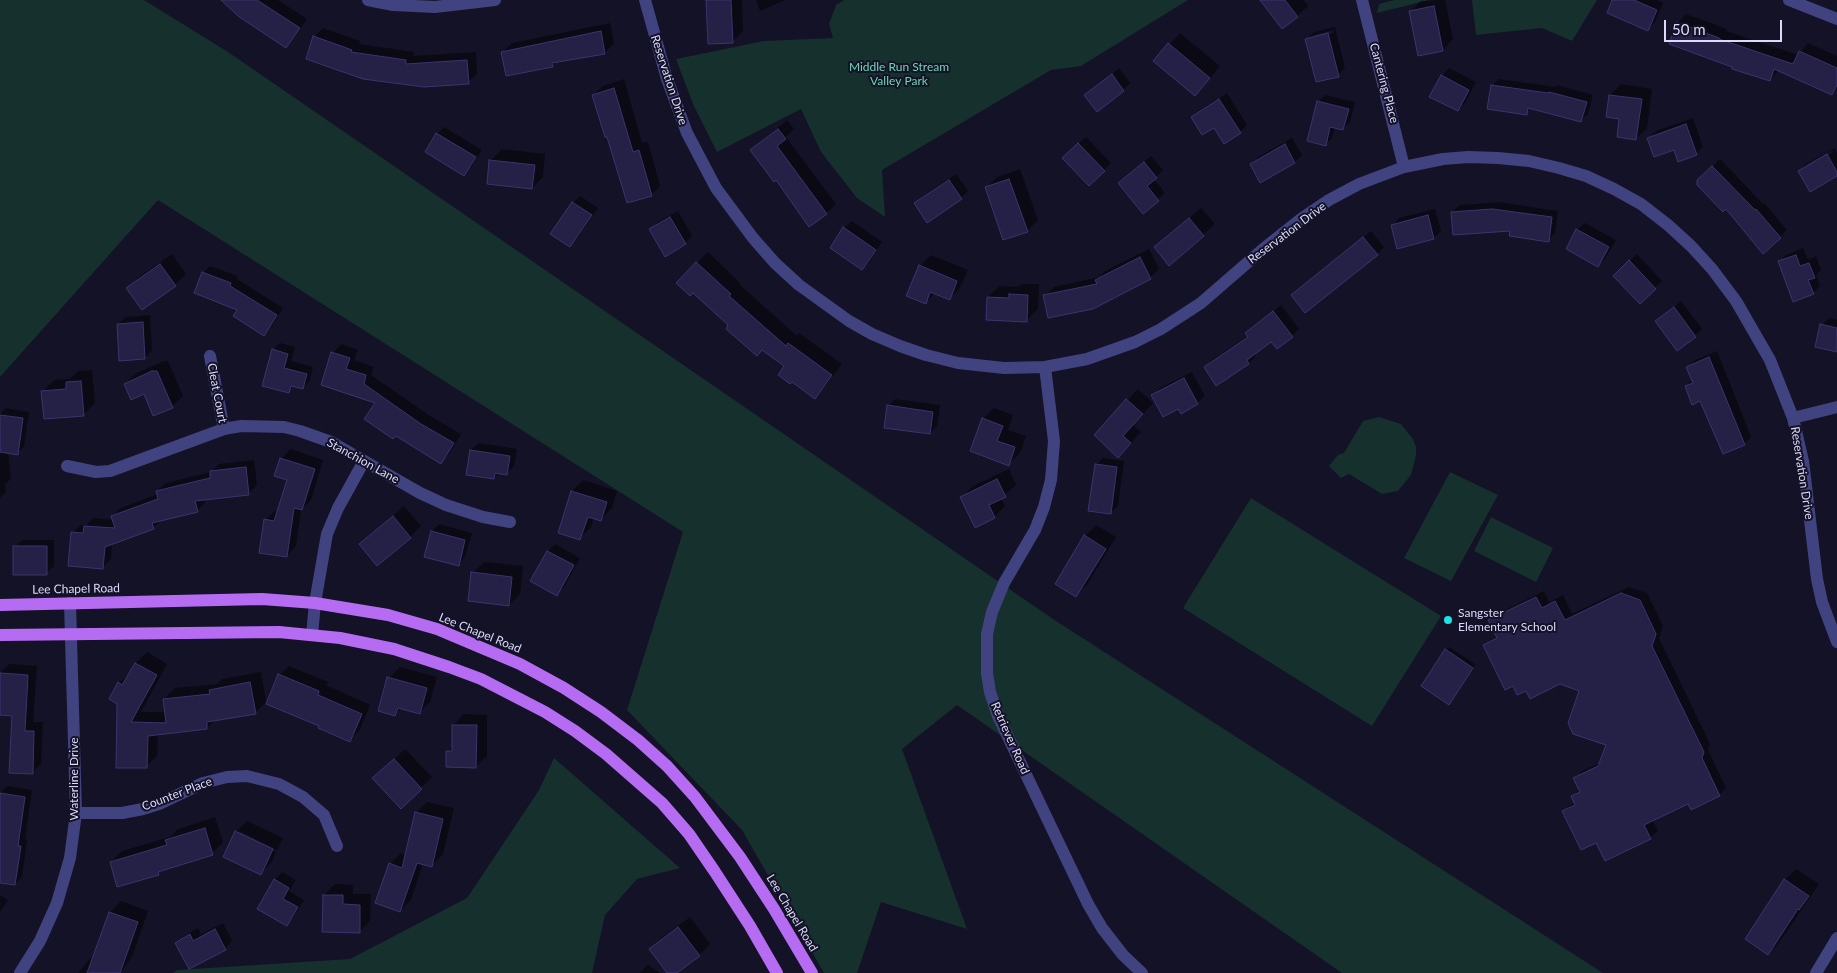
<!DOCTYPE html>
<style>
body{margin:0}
#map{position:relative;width:1837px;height:973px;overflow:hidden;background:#141226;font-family:Lato,sans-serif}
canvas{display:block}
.scale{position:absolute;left:1664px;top:20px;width:118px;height:22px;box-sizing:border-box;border:2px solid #dcdafc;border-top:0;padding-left:6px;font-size:15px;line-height:18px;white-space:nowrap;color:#dcdafc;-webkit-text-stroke:4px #141226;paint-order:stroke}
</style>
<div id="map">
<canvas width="1837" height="973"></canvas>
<div class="scale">50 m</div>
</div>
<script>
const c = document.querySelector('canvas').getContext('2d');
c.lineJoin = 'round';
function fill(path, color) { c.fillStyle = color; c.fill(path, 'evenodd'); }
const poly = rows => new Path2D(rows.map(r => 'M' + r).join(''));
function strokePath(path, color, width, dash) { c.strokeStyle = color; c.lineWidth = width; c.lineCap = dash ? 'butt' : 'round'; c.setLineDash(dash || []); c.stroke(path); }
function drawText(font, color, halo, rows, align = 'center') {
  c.font = font + ' Lato,sans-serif'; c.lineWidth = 4; c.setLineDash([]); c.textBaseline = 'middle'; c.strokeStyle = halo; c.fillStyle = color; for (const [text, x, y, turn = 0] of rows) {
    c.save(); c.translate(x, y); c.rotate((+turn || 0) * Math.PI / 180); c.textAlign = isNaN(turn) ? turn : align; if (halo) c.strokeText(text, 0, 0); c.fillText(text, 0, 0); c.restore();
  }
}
fill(poly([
 [0,0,144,0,228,52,1053,619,1603,973,1342,973,957,705,902,749,967,929,881,902,857,973,824,973,742,830,627,710,683,532,158,200,0,377],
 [844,0,1188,0,1081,66,1051,70,882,170,885,217,857,198,821,152,801,109,717,152,693,104,676,59,764,41,833,38,829,24,836,5],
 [1394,0,1429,0,1377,13,1379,4],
 [1472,0,1597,0,1572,41,1542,28,1476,35],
 [1379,417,1401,424,1413,439,1416,447,1416,456,1411,475,1398,491,1382,494,1349,474,1341,478,1329,466,1338,455,1344,453,1363,421],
 [1450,472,1498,495,1451,581,1404,558],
 [1251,498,1441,616,1372,726,1183,608],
 [1491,517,1553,548,1536,582,1474,551],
 [554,758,680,868,637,879,605,915,592,973,173,973,177,970,350,959,467,898,539,790]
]), '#15302d');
fill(poly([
 [223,0,278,0,307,19,294,38,286,47],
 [707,0,742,0,743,31,732,42],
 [756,0,785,0,760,11],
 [1262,0,1304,0,1308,6,1297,16],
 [1445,0,1453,39,1443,50,1410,12,1421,1],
 [1613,0,1657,0,1663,3,1655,22,1647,30],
 [1686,14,1727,29,1726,31,1798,55,1808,43,1837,56,1837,89,1832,94,1779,70,1770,80,1678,23],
 [610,23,614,43,605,53,557,61,552,66,503,52,512,43],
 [1335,27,1345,68,1338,75,1307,39,1314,32],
 [1334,30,1334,33,1314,38,1314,35],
 [323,28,360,41,359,44,414,52,414,56,476,52,477,74,468,82,364,77,314,37],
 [1180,33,1220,66,1206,83,1155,61],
 [1119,68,1130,83,1123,90,1086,95],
 [1449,68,1476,82,1465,103,1458,110,1442,76],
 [624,79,642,143,648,142,660,186,651,195,608,135,594,95,603,86],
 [1499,79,1556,87,1557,85,1593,95,1588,114,1581,121,1532,107,1526,113,1492,86],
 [1621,84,1652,89,1647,128,1636,139,1621,117,1610,95],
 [1227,93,1247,125,1240,132,1214,126,1193,118,1200,110],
 [1325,95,1355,102,1350,122,1343,129,1335,127,1332,138,1325,145,1318,102],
 [1693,118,1703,147,1696,154,1675,149,1648,138,1656,131],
 [787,120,794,129,786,137,836,204,827,213,809,225,776,178,751,150],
 [444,127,482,150,471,167,464,175,437,134],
 [1086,137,1111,163,1089,185,1064,158],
 [1292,138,1302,155,1295,162,1251,164,1258,157],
 [1834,148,1837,153,1837,175,1799,171,1806,164],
 [1832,150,1833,152,1806,167,1806,165],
 [502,149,545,154,543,177,532,188,488,183,491,160],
 [1151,156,1163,170,1154,179,1165,193,1143,212,1119,183],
 [1720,159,1763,204,1764,203,1787,230,1780,237,1726,208,1698,180],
 [1020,169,1038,220,1027,231,986,188,997,177],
 [956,174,968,191,961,198,916,203,923,196],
 [580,196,598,208,577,239,570,246,573,203],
 [1500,202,1558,211,1555,233,1548,240,1452,212,1460,205],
 [1201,208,1215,224,1169,264,1155,247],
 [1435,209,1441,231,1434,238,1392,226,1399,218],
 [678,211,692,236,685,243,651,229,658,222],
 [852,221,882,242,869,262,862,269,844,228],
 [1585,223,1616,240,1605,259,1598,266,1567,248,1577,230],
 [1371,231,1384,247,1377,254,1293,295],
 [1803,248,1808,260,1816,256,1821,270,1816,275,1820,286,1813,293,1779,262,1786,255],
 [1149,249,1159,269,1150,278,1045,296,1054,287,1099,277,1105,271],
 [708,252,740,283,739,284,797,336,799,333,842,364,825,386,815,397,785,366,730,325,693,291,697,263],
 [172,254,186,274,175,285,128,288,139,277],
 [1637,254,1662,281,1640,302,1615,276],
 [931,255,968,270,960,288,949,299,935,293,926,302,920,266],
 [210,266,238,276,237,279,283,308,271,327,264,334,203,273],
 [1021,284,1039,284,1038,309,1027,320,988,297,999,286,1018,287],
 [1681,301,1702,329,1695,336,1657,321],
 [1281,305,1299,329,1292,336,1271,340,1254,353,1256,356,1249,363,1217,384,1205,367,1212,360,1249,335,1247,333,1254,326],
 [150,315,152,350,145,358,118,324,125,317],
 [1829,318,1837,320,1837,351,1822,325],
 [280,343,295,347,291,361,313,367,310,380,303,388,294,385,288,392,273,350],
 [341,344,358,350,354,360,374,367,371,375,430,416,461,434,449,454,441,462,377,402,322,384,333,353],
 [1717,351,1751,437,1744,444,1686,386,1693,380,1688,367,1695,360],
 [164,361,168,361,183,396,172,407,125,384,136,373],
 [92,370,95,403,84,414,43,391,54,380,70,379,78,371],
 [1192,372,1205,396,1197,403,1153,395,1160,388],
 [1138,389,1153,403,1133,425,1141,432,1129,445,1095,435],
 [895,399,940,405,937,426,930,433,888,406],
 [6,408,29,412,24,446,17,454,8,452,11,479,5,484,6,492,0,498,0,453,6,453,0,451,0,414],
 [994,408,1013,415,1008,430,1026,436,1020,453,1009,464,983,419],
 [479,443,517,449,514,466,507,473,500,472,494,478,471,450],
 [290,449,323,460,311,500,301,510,296,546,287,556,265,520,275,511,278,511,288,479,281,459],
 [1103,458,1124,461,1118,506,1110,513,1096,465],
 [254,460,257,485,248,494,204,499,205,503,197,511,162,520,153,528,112,543,111,559,103,567,72,533,81,525,87,525,93,518,114,520,112,516,121,508,158,494,157,491,166,483,211,472,219,464],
 [1009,469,1016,485,1001,498,1005,506,994,517,962,497,973,486],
 [583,480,617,491,612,508,601,519,594,517,591,527,580,538,559,532,572,491],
 [404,506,421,526,410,537,361,544],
 [439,524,472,533,465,557,458,565,432,531],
 [1096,525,1116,537,1087,585,1076,595,1085,536],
 [22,540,54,540,54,566,46,573,15,547],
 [555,544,580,558,564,587,557,594,548,551],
 [484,562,523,566,520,594,509,605,473,573],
 [1629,587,1647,593,1663,626,1659,638,1710,744,1708,750,1726,788,1719,795,1688,802,1652,819,1658,831,1650,838,1605,860,1596,842,1563,811,1575,802,1572,797,1580,789,1575,779,1582,771,1600,763,1607,744,1580,690,1560,683,1527,689,1514,684,1485,645,1497,636,1489,621,1497,614,1544,591,1549,602,1563,595,1572,614],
 [1449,647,1475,664,1452,700,1446,650],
 [147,652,167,664,141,712,166,712,164,699,175,688,217,684,222,679,261,672,266,702,255,713,215,720,207,728,158,733,157,756,146,767,117,766,119,683,131,672,136,663],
 [9,664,37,666,33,722,43,722,41,764,32,773,13,715,0,714,0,673],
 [289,666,328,682,326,685,370,705,359,731,349,741,321,725,279,675],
 [400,667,437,677,430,702,419,713,402,708,395,714,389,678],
 [464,714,487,715,487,756,476,767,448,752,453,747,453,725],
 [405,749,432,777,421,788,385,768],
 [7,786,32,790,25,839,27,840,22,877,15,884,0,882,0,793],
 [427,802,454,808,443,854,432,865,423,863,411,900,400,911,390,864,401,853,407,855,416,813],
 [215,817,223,842,212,853,162,870,158,874,111,862,122,851,170,837,178,829],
 [247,821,283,838,277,850,239,831,239,834,276,852,272,862,261,873,236,832],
 [1796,869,1819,884,1779,943,1768,954,1785,880],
 [282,872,296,880,289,891,304,900,293,918,286,925,258,908,275,879],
 [335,884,353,885,353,894,371,894,370,921,359,932,324,895],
 [0,895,8,900,0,912],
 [121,901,148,911,132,957,120,973,78,973,96,952,110,912],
 [690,917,710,944,699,955,675,973,668,973,650,949,661,938],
 [223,923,232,941,225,949,176,943,184,936,198,928,201,934],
 [648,965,660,973,640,973]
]), '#0007');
const building = poly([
 [221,0,257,0,300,28,286,48,238,16,221,0],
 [706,0,731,0,733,43,708,44,706,0],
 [1260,0,1285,0,1298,17,1282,29,1260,0],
 [1612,0,1634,0,1657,10,1648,31,1607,13,1612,0],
 [1434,6,1443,51,1418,56,1409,11,1434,6],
 [1677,22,1719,38,1719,39,1793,64,1799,51,1837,68,1837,85,1832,95,1774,69,1770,81,1732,69,1732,67,1669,44,1677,22],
 [601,31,605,54,552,63,553,67,506,76,501,52,601,31],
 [1328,33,1339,77,1316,82,1305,39,1328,33],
 [313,36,352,50,351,52,406,60,406,64,467,60,469,84,424,87,363,79,306,59,313,36],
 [1168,43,1210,78,1195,96,1153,61,1168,43],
 [1112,74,1124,91,1097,112,1084,95,1112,74],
 [1441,75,1469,90,1458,111,1429,97,1441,75],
 [1491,85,1548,93,1549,92,1587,102,1581,122,1528,108,1527,115,1487,109,1491,85],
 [614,88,633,152,639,150,652,196,627,203,607,137,605,137,592,95,614,88],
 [1609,95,1642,99,1636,140,1617,137,1619,119,1606,117,1609,95],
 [1219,99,1241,133,1224,144,1214,128,1202,135,1191,117,1219,99],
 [1317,101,1349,109,1343,130,1330,127,1326,146,1307,141,1317,101],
 [1686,124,1697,155,1678,162,1674,150,1654,157,1647,138,1686,124],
 [778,129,786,139,777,146,827,214,809,227,776,180,774,182,750,150,778,129],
 [436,133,476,157,464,176,425,152,436,133],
 [1078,143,1105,171,1089,186,1062,158,1078,143],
 [1285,144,1295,163,1260,183,1250,164,1285,144],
 [1827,154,1837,172,1837,176,1810,192,1798,171,1827,154],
 [489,160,535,165,532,189,487,184,489,160],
 [1144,162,1157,178,1147,186,1159,201,1143,214,1118,183,1144,162],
 [1712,166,1755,210,1756,209,1781,238,1763,254,1726,209,1723,212,1697,185,1697,180,1712,166],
 [1009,179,1028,232,1003,240,985,187,1009,179],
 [949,180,962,199,927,223,914,203,949,180],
 [572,202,592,215,570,247,550,234,572,202],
 [1492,209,1552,217,1549,242,1509,236,1510,231,1453,235,1451,212,1492,209],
 [1428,215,1434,239,1397,249,1391,225,1428,215],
 [670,217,686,244,665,257,649,229,670,217],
 [1189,218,1204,236,1169,266,1154,247,1189,218],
 [843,227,876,250,862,270,830,248,843,227],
 [1576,229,1609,247,1598,267,1566,249,1576,229],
 [1363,237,1378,255,1305,313,1291,295,1363,237],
 [1796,255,1800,266,1809,263,1815,278,1808,280,1814,294,1793,302,1778,261,1796,255],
 [1140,257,1151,279,1093,309,1048,318,1043,295,1097,284,1095,280,1140,257],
 [1629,260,1656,289,1640,304,1613,276,1629,260],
 [696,262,731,294,729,296,786,346,788,343,832,375,815,399,792,382,790,384,778,375,784,366,762,350,757,356,726,329,728,325,693,293,690,296,676,283,696,262],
 [160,264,176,286,142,310,126,288,160,264],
 [919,265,957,281,950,300,930,292,926,304,906,296,919,265],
 [202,272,231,283,230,286,277,315,264,336,233,316,237,310,194,293,202,272],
 [1009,294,1028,295,1027,322,986,320,987,297,1009,298,1009,294],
 [1674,307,1696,337,1677,351,1655,321,1674,307],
 [1273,311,1293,337,1277,349,1271,342,1247,360,1249,364,1216,386,1204,367,1248,337,1245,333,1273,311],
 [143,322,145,359,119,361,117,324,143,322],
 [1820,324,1837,328,1837,352,1815,347,1820,324],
 [272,349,288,354,284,368,307,374,303,389,291,386,289,393,262,386,272,349],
 [331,352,350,358,346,369,366,375,364,384,421,424,454,443,441,464,396,436,393,439,364,419,375,403,321,385,331,352],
 [1709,357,1745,445,1723,454,1700,401,1692,405,1685,386,1693,383,1686,367,1709,357],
 [152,371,157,371,173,408,153,416,144,394,131,400,124,384,152,371],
 [1184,378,1198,404,1181,414,1178,409,1163,417,1151,395,1184,378],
 [81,381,84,416,44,419,41,391,66,389,66,382,81,381],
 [1126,399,1143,414,1123,436,1131,443,1118,458,1094,435,1126,399],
 [887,405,933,412,930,434,884,428,887,405],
 [0,415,23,418,18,455,0,452,0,415],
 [982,418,1003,426,997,441,1015,447,1009,466,970,451,982,418],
 [470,450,510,456,507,475,495,473,494,479,466,475,470,450],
 [280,458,315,469,302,510,294,508,287,557,259,553,264,519,274,521,287,480,274,476,280,458],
 [1095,464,1117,467,1111,514,1088,511,1095,464],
 [246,467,249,495,195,501,198,512,152,523,154,529,105,547,103,569,68,566,71,532,83,533,84,526,115,528,111,516,158,499,156,491,210,478,210,471,246,467],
 [997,479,1006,497,989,505,995,518,975,528,960,497,997,479],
 [571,491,607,502,601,521,588,517,580,540,558,533,571,491],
 [393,516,411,538,377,566,359,544,393,516],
 [431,531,465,540,459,566,424,557,431,531],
 [1084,535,1106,549,1076,597,1055,584,1084,535],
 [13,546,47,546,47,575,13,575,13,546],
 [547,551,574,565,557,596,530,581,547,551],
 [471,572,512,577,509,606,468,601,471,572],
 [1621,593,1640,600,1656,634,1652,646,1704,752,1702,758,1720,796,1691,810,1688,804,1644,825,1651,839,1605,861,1596,843,1581,850,1562,811,1575,805,1571,796,1580,792,1573,778,1598,766,1606,745,1573,734,1568,723,1579,691,1560,684,1530,699,1526,691,1517,695,1513,686,1505,690,1483,645,1497,638,1488,620,1536,597,1542,608,1555,601,1565,620,1621,593],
 [1445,649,1473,668,1449,705,1421,686,1445,649],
 [135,663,157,675,131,722,166,723,163,699,210,694,209,690,250,682,256,714,207,722,207,729,148,736,147,768,116,768,117,704,109,699,118,682,122,685,135,663],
 [0,673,28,675,25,731,34,731,33,774,9,773,12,716,0,715,0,673],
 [278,674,319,691,318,695,362,714,350,742,318,728,319,726,266,704,278,674],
 [387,677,427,688,420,714,398,708,395,716,378,711,387,677],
 [452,725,477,725,476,768,446,767,446,751,452,751,452,725],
 [394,759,422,789,401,809,372,778,394,759],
 [0,793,25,797,18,846,21,846,15,885,0,883,0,793],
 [415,812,443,819,432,867,417,863,400,912,375,903,389,863,402,868,415,812],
 [205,828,213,855,158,872,159,875,117,887,110,862,167,845,165,840,205,828],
 [235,831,273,849,261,875,223,857,235,831],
 [274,879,289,888,283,899,298,907,287,926,257,909,274,879],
 [1784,879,1809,896,1799,910,1798,909,1768,955,1745,939,1784,879],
 [323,895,343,895,343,904,360,905,360,933,322,932,323,895],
 [109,912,138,922,120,973,87,973,109,912],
 [678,927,700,956,677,973,667,973,649,949,678,927],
 [215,929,226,950,189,969,175,943,190,934,193,941,215,929]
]);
fill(building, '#252045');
strokePath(building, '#3b346f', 1);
strokePath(poly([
 [368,0,393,5,435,7,495,0],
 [645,0,667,79,687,133,716,188,753,238,775,263,799,285,849,321,872,334,900,346,926,355,958,363,1004,368,1045,367,1087,359,1135,342,1161,329,1201,303,1262,250,1301,219,1329,200,1359,184,1404,167,1443,159,1468,157,1498,158,1529,161,1559,168,1586,176,1614,189,1641,204,1668,225,1691,246,1712,269,1736,301,1770,360,1793,418,1803,461,1817,579,1822,602,1837,642],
 [1362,0,1404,167],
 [1789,0,1837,19],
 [210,356,224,429],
 [1045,367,1054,441,1051,480,1044,507,1035,530,1004,583,992,612,987,634,987,673,990,692,998,716,1088,904,1102,928,1123,955,1142,973],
 [1793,418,1837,407],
 [67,466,96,472,110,471,224,429,241,426,284,427,300,431,331,442,420,493,446,505,483,517,510,522],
 [312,635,315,603,327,534,338,508,364,461],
 [76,813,122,813,143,809,159,804,203,783,227,777,247,776,279,784,303,797,324,815,337,846],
 [20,973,40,941,57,903,70,858,76,813,70,603],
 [1816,973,1837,938]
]), '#414381', 12);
strokePath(poly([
 [0,605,262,599,315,603,388,615,437,629,520,664,564,688,601,712,638,740,667,766,695,797,740,857,774,909,812,973],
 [0,635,279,632,340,638,394,649,449,667,481,679,545,712,575,731,606,754,662,803,689,834,715,872,750,926,777,973]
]), '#b66cf2', 12);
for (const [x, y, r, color] of [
 [1448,620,5,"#18e4ea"]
]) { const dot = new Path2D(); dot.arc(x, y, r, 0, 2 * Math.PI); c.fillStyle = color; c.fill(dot); strokePath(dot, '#141226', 2); }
drawText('12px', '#6cd6b4', '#141226', [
 ["Middle Run Stream",899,67],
 ["Valley Park",899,81]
]);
drawText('12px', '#dcdafc', '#141226', [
 ["Reservation Drive",669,80,72],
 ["Cantering Place",1384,83,75],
 ["Reservation Drive",1287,233,-37],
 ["Cleat Court",217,393,79],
 ["Stanchion Lane",363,461,29],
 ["Reservation Drive",1802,473,81],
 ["Lee Chapel Road",76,589,-1],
 ["Lee Chapel Road",480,633,22],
 ["Retriever Road",1010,738,66],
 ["Waterline Drive",74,779,-90],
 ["Counter Place",177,794,-21],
 ["Lee Chapel Road",792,913,59]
]);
drawText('12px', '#dcdafc', '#141226', [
 ["Sangster",1458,613],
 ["Elementary School",1458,627]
], 'left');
</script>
